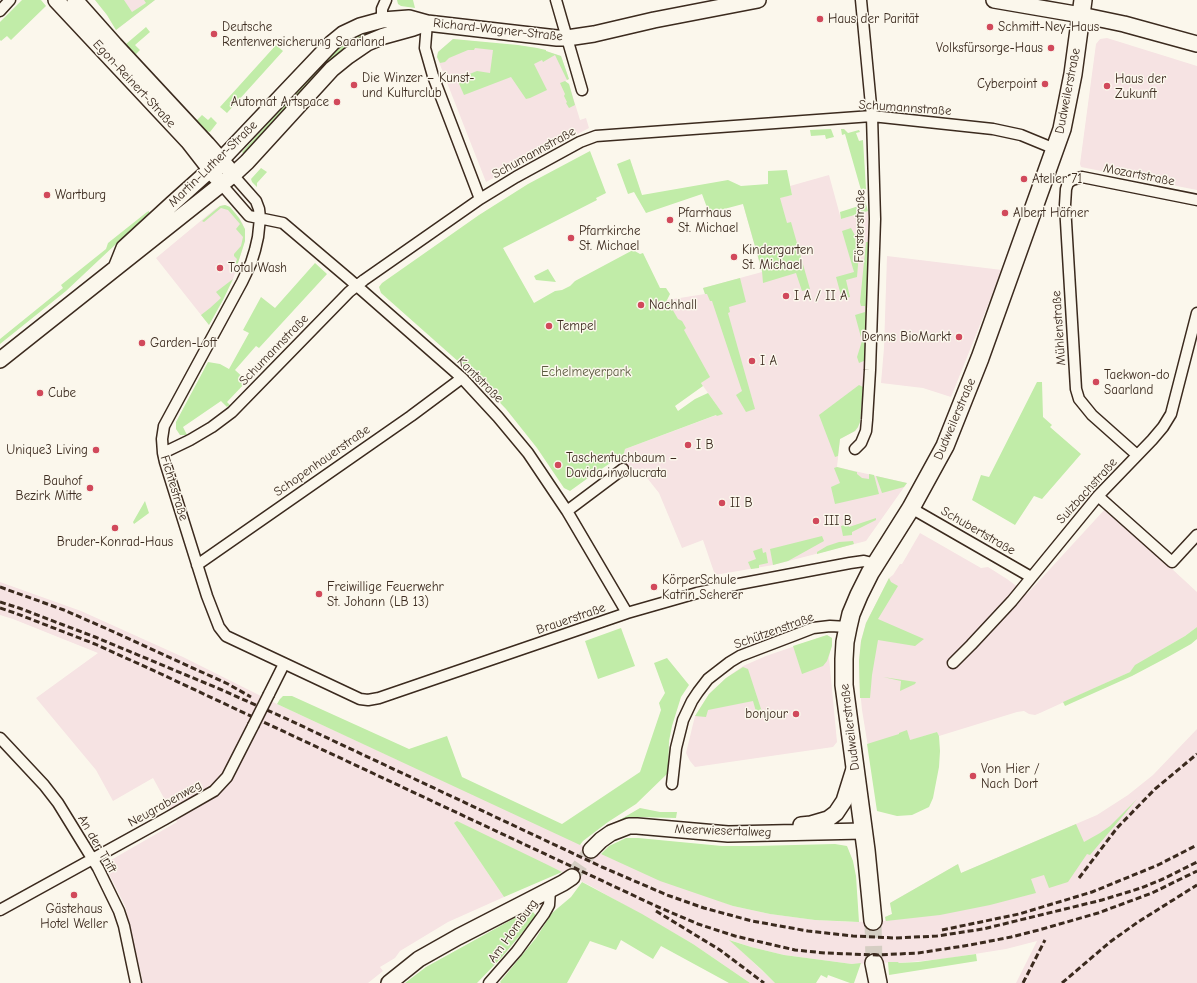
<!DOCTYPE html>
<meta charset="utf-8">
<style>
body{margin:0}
canvas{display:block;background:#fbf7ec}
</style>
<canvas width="1197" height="983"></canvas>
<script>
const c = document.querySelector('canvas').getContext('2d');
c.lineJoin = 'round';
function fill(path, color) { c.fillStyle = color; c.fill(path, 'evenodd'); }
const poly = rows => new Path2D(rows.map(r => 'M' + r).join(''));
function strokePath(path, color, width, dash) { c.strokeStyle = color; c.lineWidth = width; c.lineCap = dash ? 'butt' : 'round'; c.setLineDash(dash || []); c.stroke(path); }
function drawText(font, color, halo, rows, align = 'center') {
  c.font = font + ' "Comic Neue",sans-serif'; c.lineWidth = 3; c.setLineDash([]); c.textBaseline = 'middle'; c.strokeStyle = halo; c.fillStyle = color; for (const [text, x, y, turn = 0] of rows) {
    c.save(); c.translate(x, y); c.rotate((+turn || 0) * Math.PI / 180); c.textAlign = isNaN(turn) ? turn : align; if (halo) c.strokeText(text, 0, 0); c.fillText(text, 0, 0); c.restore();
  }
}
fill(poly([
 [95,0,155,0,116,30,107,15],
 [1107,38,1197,66,1197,190,1081,167,1080,164,1096,44,1100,39],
 [453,39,537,48,561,56,569,79,565,81,569,84,580,120,586,118,589,128,486,182,437,57,438,52],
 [829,175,841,219,868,211,868,319,860,422,858,427,855,431,840,439,837,467,907,483,866,541,773,565,715,575,703,540,682,548,659,493,640,469,623,469,617,462,622,462,625,449,722,413,701,383,709,377,667,300,705,294,703,288,762,272,743,204,792,195,790,186],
 [225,205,230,207,239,218,243,224,245,235,245,241,233,279,209,325,156,258,215,209,220,206],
 [887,256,1002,270,951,397,923,388,881,383,884,348],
 [1106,508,1197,592,1197,627,1185,636,1136,665,1130,672,1040,713,1035,715,1029,714,1024,711,1017,712,939,736,937,732,869,753,862,710,859,679,859,661,861,641,866,623,889,578,893,575,900,564,902,564,920,533,981,568,988,567,1007,579,1027,594],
 [0,582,81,611,183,657,277,704,608,857,733,906,770,914,815,920,853,922,885,921,885,917,892,914,890,903,958,864,961,873,1097,815,1128,795,1153,775,1197,729,1197,983,1016,983,1037,941,1006,949,943,959,899,963,898,962,852,964,784,955,751,947,730,940,775,983,750,983,693,944,589,885,562,872,454,823,504,897,448,922,400,951,395,958,380,967,383,971,368,983,143,983,125,906,104,864,177,822,153,778,113,801,96,770,36,698,98,653,13,619,0,615],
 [827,635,832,638,829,658,837,742,833,747,695,767,690,761,686,753,695,716,709,694,726,678,743,666,766,656]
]), '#f6e3e3');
fill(poly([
 [22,0,41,0,46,6,11,40,7,36,1,41,0,40,0,22],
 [95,0,124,0,132,12,146,3,144,0,155,0,116,30,107,15],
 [397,0,413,0,415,8,401,6,398,4],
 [146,27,150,32,135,45,140,50,135,55,126,44],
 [379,28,349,44,344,51,245,155,242,152,294,95,302,83,341,45,351,37,362,32],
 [453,39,518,45,537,48,546,50,546,51,561,56,569,79,567,80,555,55,543,62,542,60,534,64,547,90,530,98,526,99,511,77,464,95,457,79,477,71,490,73,493,50,475,48,474,50,468,50,449,58,445,62,440,63,437,57,438,52],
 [276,45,283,51,227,113,220,107],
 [565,81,569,84,575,105,569,108,566,103,567,102,564,96,565,94,560,83],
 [202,115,208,120,211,117,217,123,210,132,206,131,196,121],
 [831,129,834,137,826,139,825,135,811,136,810,130],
 [841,129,844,129,848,133,859,130,860,132,856,133,859,141,863,140,866,189,862,190,868,211,841,219,840,212,865,204,845,134,842,135],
 [590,151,606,193,596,198,597,200,503,248,534,303,555,291,562,290,570,286,575,281,633,250,640,254,643,253,660,288,666,288,670,294,667,300,678,319,682,321,686,328,684,330,710,377,701,383,703,386,675,406,678,411,695,399,708,393,723,414,717,416,716,415,625,449,622,462,612,462,600,470,600,471,595,473,570,491,564,488,537,448,506,409,469,371,381,293,379,287,382,283,479,215,528,184],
 [630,159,642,195,728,180,741,186,768,184,768,171,787,170,792,195,780,198,787,223,791,222,810,289,802,291,796,273,763,283,762,271,743,204,709,213,702,194,646,213,634,192,628,194,617,164],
 [261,168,267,172,257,183,257,187,252,182,251,179],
 [225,205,230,207,239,218,245,229,245,241,237,266,234,268,237,259,234,256,234,254,241,246,243,237,236,229,240,224,228,210,221,208,204,222,202,221,220,206],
 [149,211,149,213,66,291,0,344,0,339,63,288,61,285,106,249,108,243,147,212],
 [851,228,858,241,860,241,857,277,846,280,850,297,842,299,836,277,854,272,842,231],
 [866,242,868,242,868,319,866,360,859,363,857,357,862,341,855,315,865,312,865,306,861,306,860,302],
 [315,263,327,274,259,348,256,346,235,370,247,381,227,402,230,405,227,407,221,401,183,427,187,435,180,435,176,429,176,422,208,362,220,364,229,369,249,333,243,330,261,297,275,308],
 [548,269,556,282,536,280,534,276],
 [740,278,746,302,729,307,730,312,728,313,755,409,746,412,736,395,742,391,712,301,710,301,707,294,705,294,703,288],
 [233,279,223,300,209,325,201,315,210,308,221,298,216,292],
 [1037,382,1042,382,1043,417,1052,425,1050,427,1081,454,1042,499,1034,496,1015,525,972,500,981,475,989,477],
 [859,385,863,387,860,422,858,427,855,431,840,439,838,456,835,457,819,415],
 [837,467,857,472,857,474,862,478,869,479,869,474,874,475,879,494,835,504,831,487,840,483,834,468],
 [876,476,907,483,904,487,882,493],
 [145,501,149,513,134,524,133,522],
 [876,518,876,520,852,532,852,535,843,536,841,526,848,524,849,527],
 [822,536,824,541,788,561,773,565,770,549],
 [853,541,854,544,817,554,817,552,827,546,839,542],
 [762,548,763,553,766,552,768,563,759,565,759,568,751,569,748,562,756,559,753,551],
 [889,578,891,582,898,586,878,619,924,639,915,646,878,640,872,675,870,698,860,698,859,661,861,641,866,623],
 [1197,627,1197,639,1191,644,1168,657,1132,676,1065,706,1063,702,1130,672,1135,665,1185,636],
 [621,628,635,666,598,679,585,641],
 [827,635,832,638,832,646,827,661,823,666,802,674,793,646],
 [667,658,689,685,681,697,672,726,669,741,668,773,636,804,608,822,583,841,580,845,277,704,280,699,283,696,292,696,409,749,447,736,462,777,562,824,640,772,661,710,659,703,665,693,654,663],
 [743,667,748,669,763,715,757,715,753,701,708,710,706,717,695,716,709,694,726,678],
 [883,677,916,682,915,684,900,691,901,681],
 [907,730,910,740,937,732,939,736,940,751,939,767,933,798,929,807,912,815,897,816,877,811,867,744,899,734,899,733],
 [1137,799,1090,855,1087,854,1068,882,1049,888,1044,875,1031,879,1036,893,990,905,940,915,886,921,885,917,892,914,890,903,958,864,961,873,1076,824,1084,842,1100,833,1110,826],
 [640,808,660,812,677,812,676,818,638,817,629,818,616,822],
 [457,821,550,866,562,872,504,897,454,823],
 [626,838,638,838,722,846,755,846,835,844,847,846,853,861,856,876,859,922,815,920,770,914,733,906,660,881,601,854,609,846],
 [582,882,642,914,693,944,750,983,729,983,661,946,653,959,621,940,616,950,590,941,567,983,501,983,500,982,536,938,552,913,571,897],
 [531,909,536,916,502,957,477,983,405,983,426,967],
 [729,940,751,947,784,955,852,964,861,963,854,983,850,983,828,975,827,978,821,975,816,983,775,983,762,970],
 [976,954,977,961,889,975,888,962,898,962,899,963,918,962]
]), '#c1eca8');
strokePath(poly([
 [572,877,591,850]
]), '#d5cec3', 15, [15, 8]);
strokePath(poly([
 [873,921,874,963]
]), '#d5cec3', 17, [17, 8]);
const minor = poly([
 [556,0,582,90],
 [0,11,10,0],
 [382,20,382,9,386,0],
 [427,23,425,48,433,76,480,199],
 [233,175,256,201,259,209,260,218,258,237,255,250,251,263,242,282,164,426,162,439,163,453,165,462,207,596,219,627,226,636,360,699,368,700,379,698,627,613,697,593,739,584,850,563,864,561,876,564],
 [222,185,249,216,283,223,349,279,462,378,498,417,528,453,567,511,627,613],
 [855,449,861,443,866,431,867,420,870,370,875,219,872,116,861,0],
 [163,453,190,440,212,427,232,412,349,292,364,280,480,199,516,177,580,142,596,136,872,116,993,129,1021,135,1055,149],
 [1137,455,1092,415,1079,399,1076,389,1065,205,1066,189,1068,183,1072,180,1082,177,1197,200],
 [1098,496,1172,562,1197,535],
 [911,508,1031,577],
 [567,511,623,469],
 [197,565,411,416,462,378],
 [953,663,971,645,1012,601,1098,496,1152,440,1163,427,1171,414,1197,313],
 [269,694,284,664],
 [0,738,44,785,58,803,98,868,119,911,124,926,136,983],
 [672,784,676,748,683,720,692,701,698,692,708,679,730,662,740,656,795,635,813,628,830,626,848,627],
 [0,910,165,819,214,791,227,777,253,726],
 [489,983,517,951,544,914,549,905,550,890]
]);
const secondary = poly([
 [56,0,188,141,216,177],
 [75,0,115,45,207,144,228,168],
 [994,0,1081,15,1124,24,1197,44],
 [116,268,124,248,172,204,221,160,332,43,343,34,360,26,382,20,409,18,427,23,557,38,567,38,594,34,654,20,758,0],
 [0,360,233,175,247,162,332,69,348,56,367,43,384,36,413,28,427,23],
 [801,825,811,824,828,819,836,813,844,801,854,769],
 [591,850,601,840,611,833,629,826,637,826,728,834,863,831],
 [389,983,419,959,458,937,563,883,572,877]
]);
const primary = poly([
 [873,921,866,850,844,685,844,659,845,642,848,627,851,614,859,595,870,573,911,508,945,446,980,358,1062,129,1073,74,1083,0],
 [874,963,878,983]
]);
strokePath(minor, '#3b2a1e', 13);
strokePath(secondary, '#3b2a1e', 18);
strokePath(primary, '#3b2a1e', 20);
strokePath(minor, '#fbf7ec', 10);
strokePath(secondary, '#fbf7ec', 15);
strokePath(primary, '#fbf7ec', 17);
strokePath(poly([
 [0,587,64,610,105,628,228,684,251,697],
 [0,602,19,608,95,637,222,690,287,719,602,867,667,895,704,908,752,921,808,931,853,936,895,938,937,936,983,929,1102,900,1141,888,1163,879,1197,862],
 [0,608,15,613,95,644,159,673,656,906,698,924,735,936,795,950,825,953,877,955,918,953,970,945,1011,937,1039,930,1098,913,1152,893,1197,871],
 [1079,878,1117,828,1155,789,1197,754],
 [656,911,720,950,764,983],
 [942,930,1019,914,1092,892,1158,865,1197,845],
 [1023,983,1045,940],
 [1062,983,1110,942,1138,922,1197,885]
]), '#3b2a1e', 3, [6, 3]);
const minorBridge = poly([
 [253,726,269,694]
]);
strokePath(minorBridge, '#3b2a1e', 13, []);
strokePath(minorBridge, '#fbf7ec', 10);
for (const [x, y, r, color] of [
 [820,19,4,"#d1495b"],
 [990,27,4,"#d1495b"],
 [214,34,4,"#d1495b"],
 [1051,48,4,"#d1495b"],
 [1045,84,4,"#d1495b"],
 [354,85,4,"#d1495b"],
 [1107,86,4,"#d1495b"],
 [337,102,4,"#d1495b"],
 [1024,179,4,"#d1495b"],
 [47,195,4,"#d1495b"],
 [1005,213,4,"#d1495b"],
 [670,220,4,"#d1495b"],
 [571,238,4,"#d1495b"],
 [734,257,4,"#d1495b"],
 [220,268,4,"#d1495b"],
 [786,296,4,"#d1495b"],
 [641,305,4,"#d1495b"],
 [549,326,4,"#d1495b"],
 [959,337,4,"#d1495b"],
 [142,343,4,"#d1495b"],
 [752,361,4,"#d1495b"],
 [1096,382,4,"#d1495b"],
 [40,393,4,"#d1495b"],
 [688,445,4,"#d1495b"],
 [96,450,4,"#d1495b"],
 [558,465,4,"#d1495b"],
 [90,488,4,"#d1495b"],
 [722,503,4,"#d1495b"],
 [816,521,4,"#d1495b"],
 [115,528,4,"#d1495b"],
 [654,587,4,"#d1495b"],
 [319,594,4,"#d1495b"],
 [796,714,4,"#d1495b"],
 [973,776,4,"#d1495b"],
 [74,895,4,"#d1495b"]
]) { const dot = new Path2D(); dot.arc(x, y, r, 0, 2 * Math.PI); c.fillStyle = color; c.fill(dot); strokePath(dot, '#fbf7ec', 1.5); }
drawText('13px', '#3b2a1e', '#fbf7ec', [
 ["Haus der Parität",828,19],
 ["Deutsche",222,27],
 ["Rentenversicherung Saarland",222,42],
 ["Schmitt-Ney-Haus",998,27],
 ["Volksfürsorge-Haus",1043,48,"right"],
 ["Die Winzer – Kunst-",362,78],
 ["und Kulturclub",362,93],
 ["Haus der",1115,79],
 ["Zukunft",1115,94],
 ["Cyberpoint",1037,84,"right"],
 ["Automat Artspace",329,102,"right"],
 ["Atelier 71",1032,179],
 ["Wartburg",55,195],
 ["Pfarrhaus",678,213],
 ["St. Michael",678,228],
 ["Albert Häfner",1013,213],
 ["Pfarrkirche",579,231],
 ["St. Michael",579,246],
 ["Kindergarten",742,250],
 ["St. Michael",742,265],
 ["Total Wash",228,268],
 ["I A / II A",794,296],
 ["Nachhall",649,305],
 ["Tempel",557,326],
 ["Denns BioMarkt",951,337,"right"],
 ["Garden-Loft",150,343],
 ["I A",760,361],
 ["Taekwon-do",1104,375],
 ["Saarland",1104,390],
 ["Cube",48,393],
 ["I B",696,445],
 ["Unique3 Living",88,450,"right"],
 ["Taschentuchbaum –",566,458],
 ["Davida involucrata",566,473],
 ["Bauhof",82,481,"right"],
 ["Bezirk Mitte",82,496,"right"],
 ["II B",730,503],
 ["III B",824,521],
 ["Bruder-Konrad-Haus",115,542,"center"],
 ["KörperSchule",662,580],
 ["Katrin Scherer",662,595],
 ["Freiwillige Feuerwehr",327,587],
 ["St. Johann (LB 13)",327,602],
 ["bonjour",788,714,"right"],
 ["Von Hier /",981,769],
 ["Nach Dort",981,784],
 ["Gästehaus",74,909,"center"],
 ["Hotel Weller",74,924,"center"]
], 'left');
drawText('13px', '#3b2a1e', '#fbf7ec', [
 ["Richard-Wagner-Straße",498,30,6],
 ["Egon-Reinert-Straße",134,84,47],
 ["Dudweilerstraße",1068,91,-79],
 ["Schumannstraße",905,108,4],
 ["Schumannstraße",534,153,-29],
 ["Martin-Luther-Straße",213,164,-44],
 ["Mozartstraße",1139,175,11],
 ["Försterstraße",860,226,-89],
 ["Mühlenstraße",1059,328,-94],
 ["Schumannstraße",274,350,-46],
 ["Kantstraße",480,380,45],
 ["Dudweilerstraße",955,419,-67],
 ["Schopenhauerstraße",322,461,-35],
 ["Fichtestraße",174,488,73],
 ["Sulzbachstraße",1087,491,-48],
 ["Schubertstraße",978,531,30],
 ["Brauerstraße",571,619,-19],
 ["Schützenstraße",774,631,-20],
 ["Dudweilerstraße",850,727,-97],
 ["Neugrabenweg",165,804,-29],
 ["Meerwiesertalweg",723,831,2],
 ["An der Trift",97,844,60],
 ["Am Homburg",513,931,-54]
]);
drawText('13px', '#5c5a40', '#fbf7ec', [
 ["Echelmeyerpark",586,372]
]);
</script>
